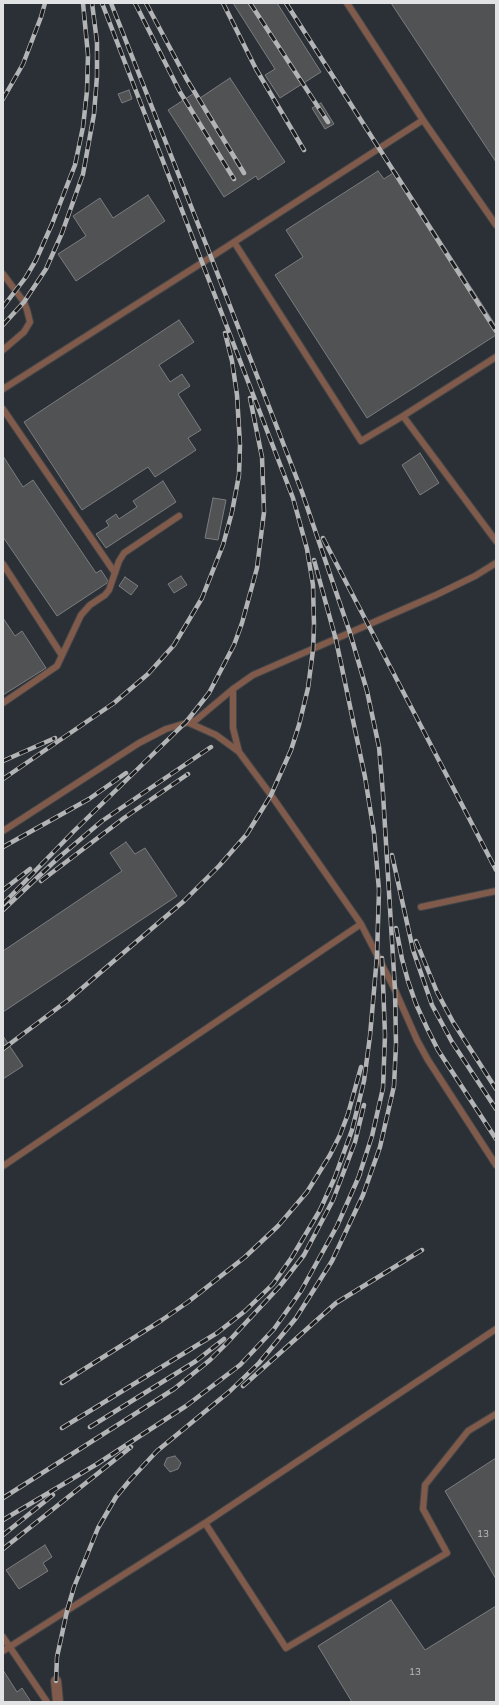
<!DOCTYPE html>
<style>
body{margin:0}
#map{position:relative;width:499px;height:1705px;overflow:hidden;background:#252729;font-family:"Nunito Sans",sans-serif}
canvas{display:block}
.frame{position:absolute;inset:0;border:4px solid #e1e2e4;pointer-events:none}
</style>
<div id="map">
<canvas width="499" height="1705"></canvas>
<div class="frame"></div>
</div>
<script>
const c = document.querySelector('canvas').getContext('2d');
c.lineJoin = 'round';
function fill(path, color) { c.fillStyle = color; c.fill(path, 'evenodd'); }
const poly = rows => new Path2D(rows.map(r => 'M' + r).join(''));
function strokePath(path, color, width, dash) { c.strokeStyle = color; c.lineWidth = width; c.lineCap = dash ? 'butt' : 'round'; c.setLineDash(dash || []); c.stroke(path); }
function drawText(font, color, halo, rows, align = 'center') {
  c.font = font + ' "Nunito Sans",sans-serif'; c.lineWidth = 3; c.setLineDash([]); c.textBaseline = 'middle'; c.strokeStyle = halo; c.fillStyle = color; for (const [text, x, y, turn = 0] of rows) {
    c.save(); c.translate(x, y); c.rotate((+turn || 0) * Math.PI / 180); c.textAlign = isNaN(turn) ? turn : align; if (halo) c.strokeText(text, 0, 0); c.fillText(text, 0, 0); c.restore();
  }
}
fill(poly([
 [3,3,496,3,496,1702,3,1702]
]), '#2b3036');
const building = poly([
 [233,3,277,3,321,72,280,98,265,75,275,69,233,3],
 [391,3,496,3,496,162,391,3],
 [230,78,285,162,258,180,256,176,224,197,168,110,196,92,200,98,230,78],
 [129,90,132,99,122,103,118,94,129,90],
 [321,103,334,124,325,129,312,108,321,103],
 [378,171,384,179,396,171,496,326,496,335,367,418,275,275,303,257,286,230,378,171],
 [148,195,165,221,76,281,58,254,86,236,73,216,100,198,113,218,148,195],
 [179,320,194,342,159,365,170,382,182,374,190,386,178,394,201,430,188,438,196,450,155,477,148,467,82,510,24,422,179,320],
 [420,453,439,483,420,495,402,465,420,453],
 [3,456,23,487,33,480,96,573,101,570,108,581,107,583,57,616,3,537,3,456],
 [163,481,176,502,106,548,96,534,109,526,106,521,116,514,119,519,137,507,133,501,163,481],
 [213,498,226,500,218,540,205,538,213,498],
 [181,576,187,585,174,593,168,584,181,576],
 [125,577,138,586,131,595,119,586,125,577],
 [3,618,15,636,22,631,46,668,3,695,3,618],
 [126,842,135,854,145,848,177,896,3,1012,3,951,122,871,110,853,126,842],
 [3,1036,23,1066,3,1079,3,1036],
 [175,1456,181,1463,178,1469,170,1472,164,1465,167,1458,175,1456],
 [496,1458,496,1579,445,1491,496,1458],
 [45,1545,52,1557,43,1563,48,1571,19,1589,6,1570,45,1545],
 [391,1600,425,1650,496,1606,496,1702,352,1702,318,1646,391,1600],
 [3,1670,17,1692,22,1688,31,1702,3,1702,3,1670]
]);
fill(building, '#515254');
strokePath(building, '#7a7c7f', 1);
const lane = poly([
 [347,3,423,120,496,225],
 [234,242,361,441,403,416],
 [3,274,24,302,27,310,30,322,24,332,3,350],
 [496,357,403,416,496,541],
 [3,389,211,257,423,120],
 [3,409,115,573],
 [3,564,61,654],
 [233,689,233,728,239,752,271,795,361,924,395,990,417,1040,428,1060,496,1165],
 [3,703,57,666,81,615,90,605,105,595,109,590,119,561,124,553,179,516],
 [187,722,216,735,238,751],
 [3,831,139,743,166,729,196,720,233,689,253,675,436,595,475,576,496,563],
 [421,907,496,891],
 [3,1166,361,924],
 [205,1523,286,1648,447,1553,423,1509,425,1485,468,1431,496,1414],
 [3,1637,47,1702],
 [3,1651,205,1523,496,1329]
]);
const street = poly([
 [56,1681,58,1702]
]);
strokePath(lane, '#434547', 8);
strokePath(street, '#434547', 12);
strokePath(lane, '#805b4b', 6);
strokePath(street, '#805b4b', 10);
const rail = poly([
 [135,3,180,92,234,179],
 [146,3,186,78,244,173],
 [223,3,256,69,304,150],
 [250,3,328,122],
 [286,3,496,331],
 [3,99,23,64,41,17,45,3],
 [3,307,26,277,36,260,52,224,75,165,83,127,87,91,88,55,83,3],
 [3,325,24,302,46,269,62,233,83,174,94,114,97,76,97,42,92,3],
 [323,538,496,870],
 [3,761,55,738],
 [3,779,114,703,148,674,174,645,202,598,223,545,232,512,239,475,240,445,237,395,232,361,225,333],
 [3,847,89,799,126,773],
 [392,855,413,950,432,1005,452,1042,496,1109],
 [41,881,124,818,188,774],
 [3,890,30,869],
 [3,904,74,831,186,722,209,693,234,645,242,623,257,568,264,512,262,457,250,398],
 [3,910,57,859,102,821,211,747],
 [396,928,402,959,408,981,416,1004,427,1028,438,1050,496,1139],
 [416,941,437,992,453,1022,496,1089],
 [3,1049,67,1001,184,901,219,866,247,834,271,795,291,750,299,725,308,688,313,650,314,625,313,585,307,549,293,498,102,3],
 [358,1179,372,1136,383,1088,385,1035,382,958],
 [62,1383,162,1320,188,1302,245,1257,278,1226,307,1192,330,1155,340,1135,348,1114,361,1067],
 [243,1386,336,1303,422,1250],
 [90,1427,196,1361,224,1339],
 [62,1428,217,1333,245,1311,273,1284,292,1257,320,1210,335,1177,352,1130,364,1081,370,1036,377,956,379,890,374,833,365,777,336,640,314,560],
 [3,1498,174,1389,210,1360,226,1344,280,1286,304,1255,333,1200,355,1142,364,1105],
 [3,1520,97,1464,186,1406,240,1365,274,1329,301,1291,337,1226,360,1174],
 [3,1535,53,1495],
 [3,1549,131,1447],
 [56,1681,57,1657,67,1611,74,1587,98,1528,116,1497,130,1480,157,1451,230,1391,259,1363,296,1318,332,1261,363,1195,380,1147,394,1086,396,1044,395,990,383,794,379,747,367,691,350,633,302,492,211,257,111,3]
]);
strokePath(rail, '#b3b4b6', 4.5);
strokePath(rail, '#1c1d1f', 3, [9]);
drawText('10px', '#bdbec0', null, [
 ["13",483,1535],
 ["13",415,1673]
]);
</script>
